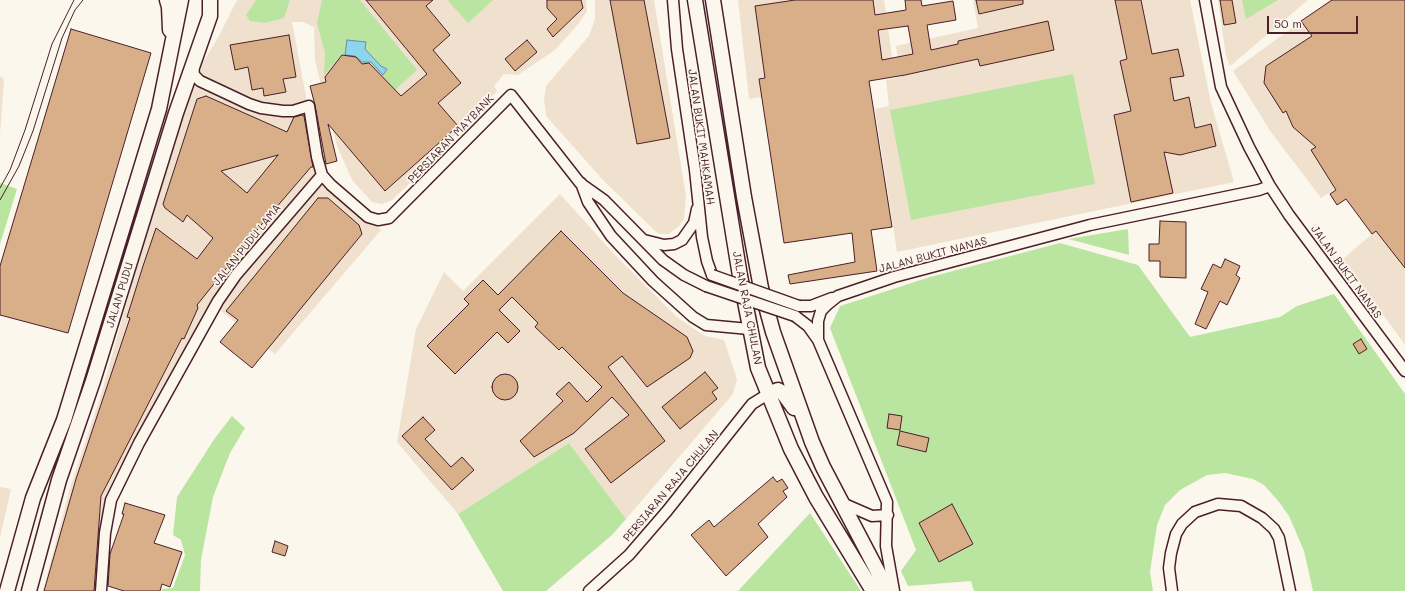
<!DOCTYPE html>
<style>
body{margin:0}
#map{position:relative;width:1405px;height:591px;overflow:hidden;background:#fbf7ec;font-family:Mali,sans-serif}
canvas{display:block}
.scale{position:absolute;left:1267px;top:16px;width:91px;height:18px;box-sizing:border-box;border:2px solid #4a1f2b;border-top:0;padding-left:5px;font-size:12px;line-height:14px;white-space:nowrap;color:#4a1f2b;-webkit-text-stroke:3px #fbf7ec;paint-order:stroke}
</style>
<div id="map">
<canvas width="1405" height="591"></canvas>
<div class="scale">50 m</div>
</div>
<script>
const c = document.querySelector('canvas').getContext('2d');
c.lineJoin = 'round';
function fill(path, color) { c.fillStyle = color; c.fill(path, 'evenodd'); }
const poly = rows => new Path2D(rows.map(r => 'M' + r).join(''));
function strokePath(path, color, width, dash) { c.strokeStyle = color; c.lineWidth = width; c.lineCap = dash ? 'butt' : 'round'; c.setLineDash(dash || []); c.stroke(path); }
function drawText(font, color, halo, rows, align = 'center') {
  c.font = font + ' Mali,sans-serif'; c.lineWidth = 3.5; c.setLineDash([]); c.textBaseline = 'middle'; c.strokeStyle = halo; c.fillStyle = color; for (const [text, x, y, turn = 0] of rows) {
    c.save(); c.translate(x, y); c.rotate((+turn || 0) * Math.PI / 180); c.textAlign = isNaN(turn) ? turn : align; if (halo) c.strokeText(text, 0, 0); c.fillText(text, 0, 0); c.restore();
  }
}
fill(poly([
 [237,0,586,0,587,11,579,23,555,50,518,75,504,74,494,86,497,91,411,182,392,200,382,204,372,202,352,180,337,146,315,61,314,27,303,22,292,22,308,107,327,184,381,230,275,354,211,303,115,476,107,494,101,531,98,591,43,591,70,488,101,395,185,92,220,34],
 [595,0,654,0,686,196,684,219,679,226,669,234,659,234,654,230,603,180,546,116,544,99,546,86,589,36,595,19],
 [738,0,884,0,895,77,749,99],
 [973,0,1190,0,1211,103,1234,182,897,252,875,109,889,106,886,80,901,77,896,46,978,28],
 [1218,0,1308,0,1230,66,1226,56],
 [1330,0,1405,0,1403,147,1321,198,1271,132,1233,71],
 [0,76,4,79,0,135],
 [1405,165,1405,345,1343,259,1372,234],
 [560,194,614,254,678,318,705,336,724,340,737,379,733,394,626,519,569,443,458,514,397,442,416,329,444,272,463,291],
 [0,487,11,489,0,538]
]), '#f0e1ce');
fill(poly([
 [256,0,290,0,284,18,265,23,250,21,246,15],
 [322,0,360,0,417,70,395,90,370,63,362,63,356,57,342,55,324,75,325,53,317,23],
 [450,0,493,0,468,23,448,1],
 [1242,0,1278,0,1246,19],
 [1073,74,1095,184,911,220,890,110],
 [0,183,17,189,0,244],
 [1128,229,1129,255,1068,239],
 [1060,243,1138,265,1190,337,1280,317,1297,306,1334,294,1405,394,1405,591,1313,591,1304,551,1289,516,1279,502,1264,485,1253,479,1225,473,1207,475,1180,490,1165,505,1157,525,1150,572,1153,591,974,591,971,581,908,586,901,571,916,550,830,328,840,306,930,277],
 [232,416,245,428,230,453,213,497,201,560,200,591,162,591,162,589,173,588,185,555,181,540,173,535,177,497,215,438],
 [569,443,626,519,612,535,546,591,503,591,458,514],
 [810,513,861,591,738,591]
]), '#bae5a1');
const water = poly([
 [347,40,366,42,365,49,381,66,387,69,383,75,371,62,362,62,355,56,345,55,347,40]
]);
fill(water, '#8cd5ed');
strokePath(water, '#728c9f', 1);
const building = poly([
 [366,0,433,0,426,6,450,35,433,50,461,83,438,103,458,126,385,191,328,124,337,161,326,164,315,105,310,86,326,82,325,77,342,55,356,57,362,64,369,63,401,96,427,74,366,0],
 [547,0,581,0,583,8,553,37,547,29,557,19,547,8,547,0],
 [610,0,644,0,670,138,637,144,610,0],
 [795,0,873,0,875,15,906,10,905,0,921,0,922,6,953,1,956,20,927,25,931,50,958,44,958,41,1048,21,1054,50,980,66,978,59,905,75,869,81,892,227,871,230,877,271,790,284,788,275,855,262,852,233,784,243,759,79,765,78,755,6,795,0],
 [908,26,913,54,882,60,878,30,908,26],
 [976,0,1023,0,1023,4,979,14,976,0],
 [1115,0,1141,0,1152,54,1178,49,1184,76,1170,78,1174,101,1189,97,1195,128,1211,124,1216,146,1180,155,1164,152,1173,193,1131,202,1114,115,1131,111,1120,61,1127,59,1115,0],
 [1220,0,1232,0,1236,23,1224,25,1220,0],
 [1332,0,1405,0,1405,268,1376,231,1372,234,1346,199,1337,205,1330,194,1336,190,1311,150,1316,147,1293,127,1286,111,1283,113,1264,83,1266,66,1312,36,1301,21,1332,0],
 [71,29,151,53,68,333,0,315,0,266,71,29],
 [289,35,296,77,283,79,286,92,264,96,263,88,252,90,248,67,235,70,230,45,289,35],
 [527,40,537,52,515,71,505,59,527,40],
 [206,96,287,132,294,117,302,115,304,116,313,167,311,167,262,224,197,305,198,308,184,339,182,338,101,496,94,591,44,591,76,479,130,318,127,317,143,266,156,228,197,259,213,238,187,215,183,222,165,208,163,204,197,99,206,96],
 [278,155,247,193,221,171,278,155],
 [318,198,328,198,359,225,362,234,252,368,220,342,238,320,226,311,318,198],
 [1160,221,1186,222,1186,278,1160,277,1160,261,1149,261,1149,244,1159,244,1160,221],
 [561,231,623,293,687,337,693,351,690,358,647,387,622,356,608,367,665,441,611,483,585,449,629,415,612,397,574,433,534,457,520,441,563,401,556,394,569,382,587,402,602,387,562,347,559,350,535,327,538,323,512,297,499,310,520,331,508,343,497,332,455,374,427,346,469,304,464,299,483,280,498,295,561,231],
 [1225,259,1240,266,1236,275,1240,278,1227,305,1220,301,1206,329,1195,324,1208,292,1201,289,1213,264,1221,268,1225,259],
 [1361,339,1367,349,1359,354,1353,344,1361,339],
 [705,372,718,388,712,392,717,399,680,429,662,407,705,372],
 '492 387a13 13 0 1 1 26 0a13 13 0 1 1-26 0Z',
 [889,414,902,416,900,430,887,428,889,414],
 [423,417,435,430,425,439,451,467,462,457,474,470,452,490,402,436,423,417],
 [900,431,929,438,926,452,897,445,900,431],
 [773,477,777,482,782,479,788,488,783,491,787,497,758,524,768,537,726,576,691,535,709,520,714,527,773,477],
 [125,503,165,515,154,543,182,552,170,587,162,584,160,591,124,591,108,586,110,554,124,514,122,514,125,503],
 [952,504,973,544,939,562,919,523,952,504],
 [275,541,288,546,285,556,272,552,275,541]
]);
fill(building, '#d8af89');
strokePath(building, '#4a1f2b', 1);
const street = poly([
 [673,0,677,49,695,170,702,237,707,261,712,275],
 [1205,0,1221,87,1249,147,1270,186,1289,215,1405,371],
 [322,175,331,185,368,217,378,220,389,218,511,95,580,183,604,200,663,260,684,275,706,286],
 [581,183,588,202,611,236,653,281,693,317,706,325,749,329],
 [644,240,664,245,674,244,682,240,694,223,697,209],
 [799,306,811,306,832,298],
 [795,316,808,326,818,340],
 [842,503,872,516,888,515],
 [101,591,105,533,111,500,139,443,218,301,236,275,322,175,317,157,309,106,293,111,283,111,261,108,249,104,200,81,194,75,193,65],
 [589,591,629,555,667,511,752,404,768,394],
 [894,591,886,546,887,502,818,340,818,321,821,311,828,304,838,296,894,277,1090,225,1259,190,1270,186],
 [1172,591,1169,568,1171,553,1176,534,1182,524,1195,512,1218,504,1241,506,1262,518,1274,529,1279,538,1290,591]
]);
const secondary = poly([
 [167,0,169,7,170,30],
 [695,0,740,276,758,368,791,449,816,497,873,591],
 [713,0,744,197,761,288,773,332,812,442,823,467,888,591],
 [768,394,778,390,783,393,794,408],
 [7,591,33,498,64,420,159,109,181,0],
 [29,591,59,480,93,381,176,113,210,16,210,0]
]);
strokePath(street, '#4a1f2b', 13);
strokePath(secondary, '#4a1f2b', 17);
strokePath(street, '#fbf7ec', 10);
strokePath(secondary, '#fbf7ec', 14);
strokePath(poly([
 [0,188,10,170,25,130,52,44,74,0],
 [0,200,19,166,33,131,62,38,75,10,83,0]
]), '#4a1f2b', 1);
const streetBridge = poly([
 [712,275,799,306],
 [706,286,795,316]
]);
strokePath(streetBridge, '#4a1f2b', 13, []);
strokePath(streetBridge, '#fbf7ec', 10);
drawText('11px', '#4a1f2b', '#fbf7ec', [
 ["JALAN BUKIT MAHKAMAH",701,137,82],
 ["PERSIARAN MAYBANK",451,139,-46],
 ["JALAN PUDU LAMA",247,245,-51],
 ["JALAN BUKIT NANAS",933,255,-15],
 ["JALAN BUKIT NANAS",1346,272,54],
 ["JALAN PUDU",120,295,-73],
 ["JALAN RAJA CHULAN",747,308,79],
 ["PERSIARAN RAJA CHULAN",671,486,-50]
]);
</script>
